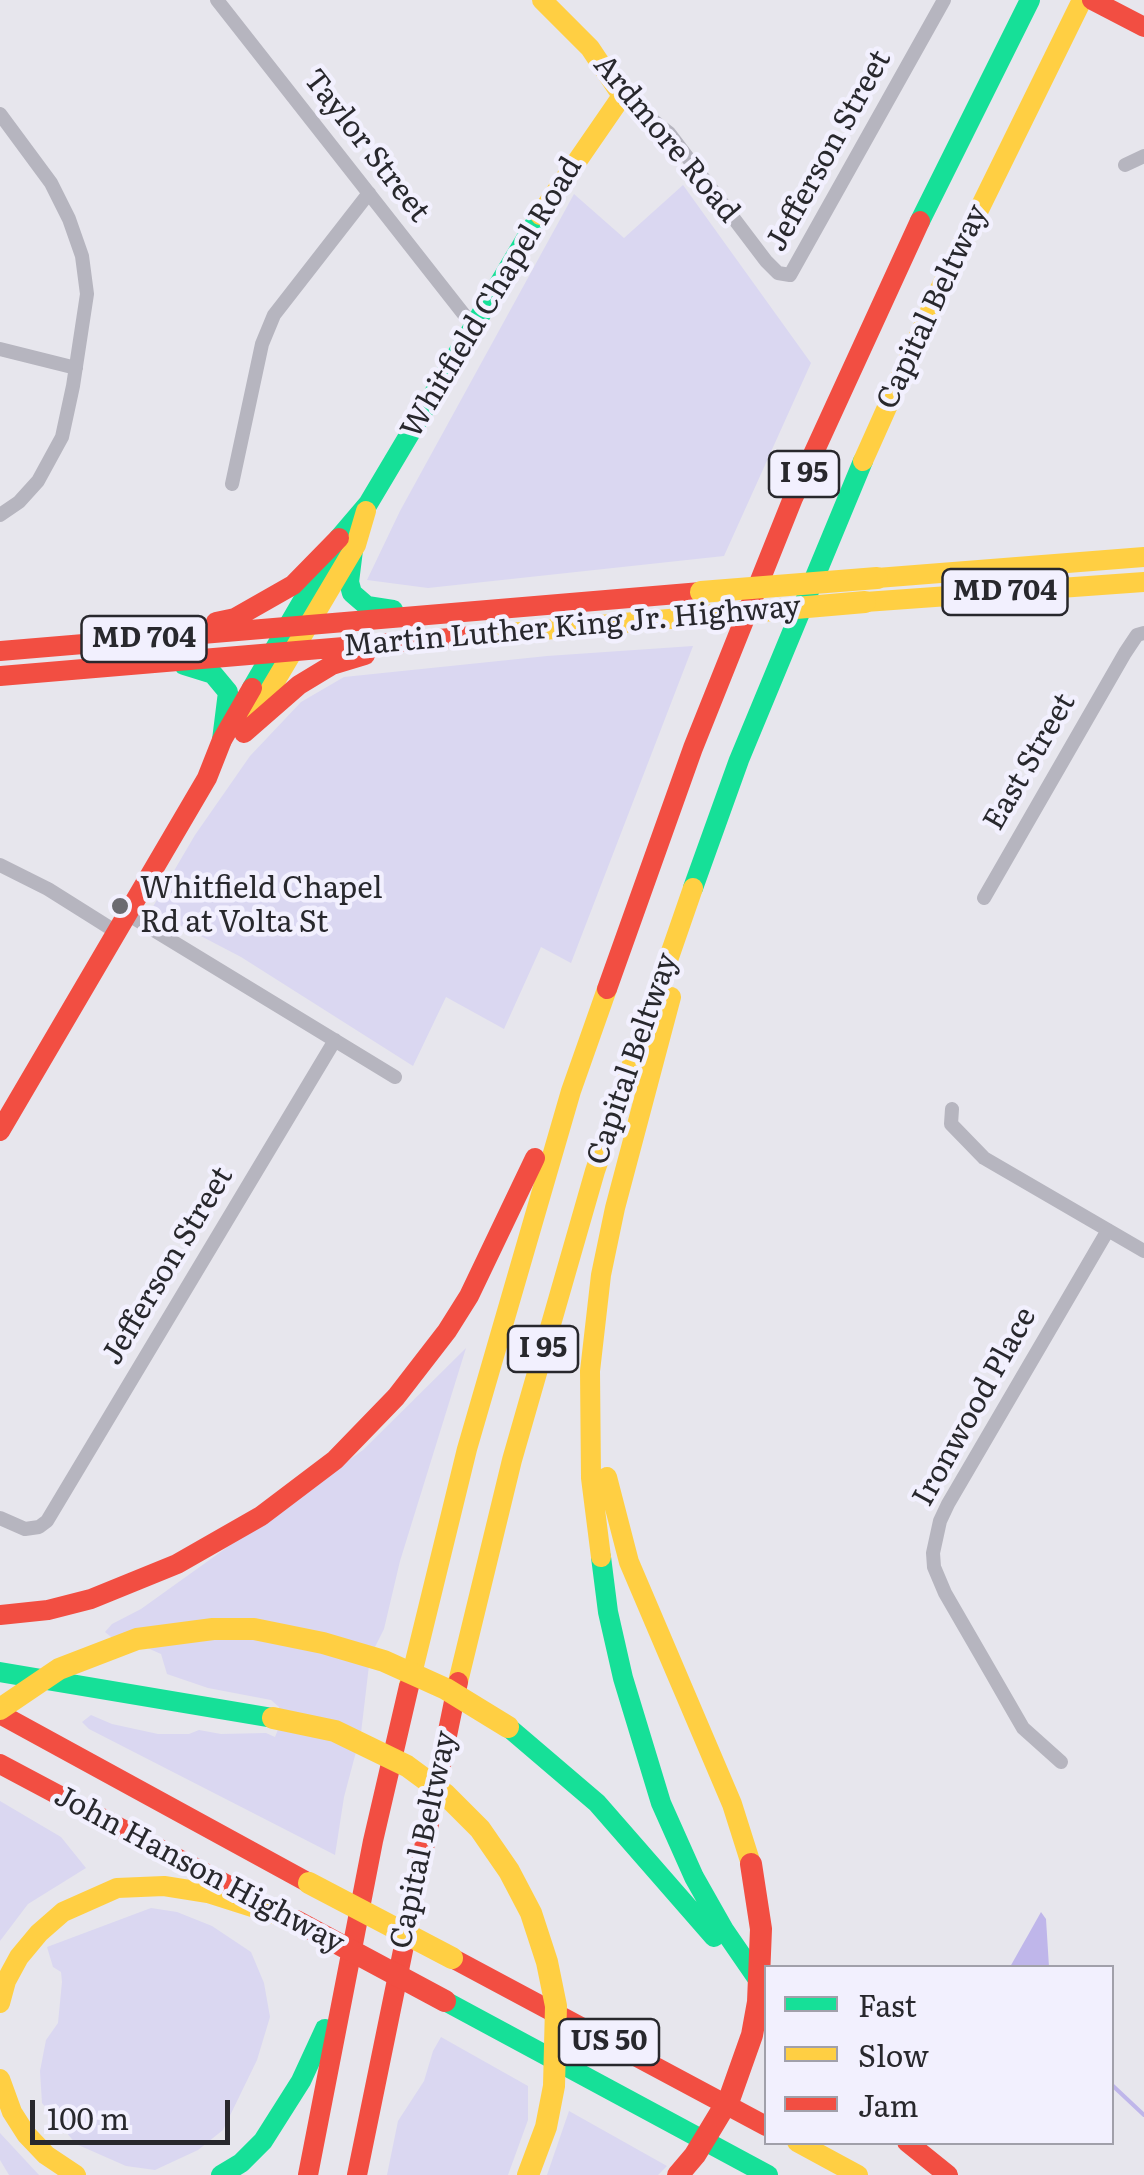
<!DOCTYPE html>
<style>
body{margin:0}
#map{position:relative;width:1144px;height:2175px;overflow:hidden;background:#e7e6ed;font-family:Literata,serif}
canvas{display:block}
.legend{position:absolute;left:764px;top:1965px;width:350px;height:180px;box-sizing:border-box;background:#f2f0fe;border:2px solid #a1a0aa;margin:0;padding:12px 18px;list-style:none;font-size:30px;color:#28282d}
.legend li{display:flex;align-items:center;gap:20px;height:50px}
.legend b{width:50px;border:2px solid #a1a0aa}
.scale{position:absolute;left:30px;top:2100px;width:200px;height:45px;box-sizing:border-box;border:5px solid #28282d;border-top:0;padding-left:12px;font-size:30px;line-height:35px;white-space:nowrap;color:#28282d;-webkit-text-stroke:8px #f2f0fe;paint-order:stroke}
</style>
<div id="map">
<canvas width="1144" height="2175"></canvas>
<ul class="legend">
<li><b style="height:12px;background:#16e098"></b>Fast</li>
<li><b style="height:12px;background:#ffcf43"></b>Slow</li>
<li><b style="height:12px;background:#f24e42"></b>Jam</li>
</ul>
<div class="scale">100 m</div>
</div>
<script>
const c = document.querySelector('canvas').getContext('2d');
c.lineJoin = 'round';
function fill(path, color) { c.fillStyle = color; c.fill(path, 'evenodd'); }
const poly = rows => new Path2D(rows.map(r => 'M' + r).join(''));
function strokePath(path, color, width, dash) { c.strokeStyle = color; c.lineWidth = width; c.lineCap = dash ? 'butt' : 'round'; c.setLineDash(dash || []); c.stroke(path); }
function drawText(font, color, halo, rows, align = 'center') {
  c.font = font + ' Literata,serif'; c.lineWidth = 9; c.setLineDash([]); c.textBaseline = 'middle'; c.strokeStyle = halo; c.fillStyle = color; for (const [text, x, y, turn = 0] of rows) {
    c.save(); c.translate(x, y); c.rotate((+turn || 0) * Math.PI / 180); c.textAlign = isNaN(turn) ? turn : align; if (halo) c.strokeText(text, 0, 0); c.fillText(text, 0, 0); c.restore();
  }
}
fill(poly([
 [683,185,811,363,724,556,428,588,367,580,400,511,574,194,624,238],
 [693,646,571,963,541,947,504,1029,446,997,413,1066,241,957,151,910,195,835,250,756,301,702,344,677,547,656],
 [466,1348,400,1561,384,1629,370,1657,361,1733,344,1797,335,1855,89,1729,82,1722,91,1715,112,1724,158,1734,189,1734,199,1730,221,1734,266,1733,275,1737,279,1727,279,1707,271,1700,208,1688,167,1674,161,1654,143,1646,121,1645,105,1632,112,1624,141,1609,363,1450],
 [0,1801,61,1837,86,1868,28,1904,0,1941],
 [151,1908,177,1912,212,1926,251,1952,264,1983,270,2017,257,2060,223,2130,198,2150,155,2170,126,2166,76,2144,42,2103,40,2071,46,2040,58,2023,62,1982,61,1972,53,1967,47,1947],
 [441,2037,528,2086,528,2120,508,2175,387,2175,398,2121,424,2081,433,2051],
 [569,2111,667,2166,658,2175,547,2175],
 [0,2133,39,2175,9,2175,0,2160]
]), '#dad7f1');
fill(poly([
 [1041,1912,1046,1919,1049,1967,1010,1967]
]), '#bfb6ea');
strokePath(poly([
 [1112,2085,1144,2115]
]), '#bfb6ea', 4);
strokePath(poly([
 [217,0,473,326],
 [622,96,669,133,766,261,778,273,790,275,944,0],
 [0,114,51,183,69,219,82,256,87,294,73,386,62,437,38,481,19,502,0,515],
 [1125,165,1144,156],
 [0,349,76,368],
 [232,484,262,344,274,315,369,193],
 [0,865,48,889,118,933],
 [984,898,1125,653,1137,635,1144,633],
 [129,915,395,1077],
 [952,1109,951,1124,984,1158,1144,1251],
 [0,1518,25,1529,39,1527,47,1521,335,1040],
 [1061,1762,1023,1728,945,1593,934,1567,933,1553,940,1521,948,1504,1108,1230]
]), '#b6b5bf', 14);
strokePath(poly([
 [920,221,1030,0],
 [353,550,349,582,352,593,367,606,393,610],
 [184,665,213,674,228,692,222,740],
 [252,688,339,538,368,504,540,215],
 [693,888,739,760,863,461],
 [601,1557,608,1612,623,1678,661,1803,694,1877,724,1930,766,1991],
 [0,1672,273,1718],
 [508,1727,597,1803,714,1937],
 [445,2001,768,2175],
 [221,2175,241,2163,263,2141,301,2081,325,2029]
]), '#16e098', 20);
strokePath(poly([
 [540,215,622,96,590,48,542,0],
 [863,461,939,291,1082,0],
 [877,578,1144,557],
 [865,602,1144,582],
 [486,635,692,617],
 [251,722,356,545,366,511],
 [607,1477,629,1562,732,1804,751,1864],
 [601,1557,591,1478,590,1371,601,1275,615,1208,671,997],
 [458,1682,512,1460,595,1171,693,888],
 [409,1686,467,1449,571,1091,607,989],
 [0,2003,6,1981,19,1957,39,1933,63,1912,117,1888,164,1886,208,1893,296,1921],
 [0,2079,12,2112,26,2134,46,2155,76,2175],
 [797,2142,858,2175]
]), '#ffcf43', 20);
strokePath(poly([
 [1092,0,1144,27],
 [216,622,235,618,293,585,339,538],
 [0,651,701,592],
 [0,676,486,635],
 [244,733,299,685,332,665,365,655],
 [607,989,693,748,793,498,920,221],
 [0,1131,207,778,222,740,252,688],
 [0,1615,48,1610,91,1599,177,1564,261,1516,335,1460,396,1397,447,1331,469,1296,535,1158],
 [0,1714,309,1883],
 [0,1764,237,1890],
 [452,1958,766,2126],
 [907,2142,948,2175],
 [308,2175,373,1841,409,1686],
 [357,2175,458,1682]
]), '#f24e42', 20);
strokePath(poly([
 [701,592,877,578],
 [692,617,865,602],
 [0,1709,59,1669,137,1639,213,1629,254,1629,323,1643,384,1661,446,1689,508,1727],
 [273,1718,335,1731,407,1766,445,1794,480,1829,509,1871,531,1913,547,1962,556,2006,554,2086,546,2127,528,2175],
 [309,1883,452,1958]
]), '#ffcf43', 22);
strokePath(poly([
 [296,1921,445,2001],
 [678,2175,695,2155,730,2097,752,2035,758,2002,761,1929,751,1864]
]), '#f24e42', 22);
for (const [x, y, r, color] of [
 [120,906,10,"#6b6a70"]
]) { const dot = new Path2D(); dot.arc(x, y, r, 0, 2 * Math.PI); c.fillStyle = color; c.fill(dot); strokePath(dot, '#f2f0fe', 4); }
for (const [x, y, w] of [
 [804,474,70],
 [1005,592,125],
 [144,639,125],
 [543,1349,70],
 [609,2042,100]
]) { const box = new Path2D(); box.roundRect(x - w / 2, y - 23, w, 46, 8); c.fillStyle = '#f2f0fe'; c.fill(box); strokePath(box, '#28282d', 2.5); }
drawText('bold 28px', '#28282d', null, [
 ["I 95",804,474],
 ["MD 704",1005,592],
 ["MD 704",144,639],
 ["I 95",543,1349],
 ["US 50",609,2042]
]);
drawText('30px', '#28282d', '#f2f0fe', [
 ["Ardmore Road",666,139,50],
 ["Taylor Street",366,146,52],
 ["Jefferson Street",829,151,-61],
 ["Whitfield Chapel Road",492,298,-59],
 ["Capital Beltway",933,307,-65],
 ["Martin Luther King Jr. Highway",572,627,-5],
 ["East Street",1030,762,-60],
 ["Capital Beltway",633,1059,-71],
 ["Jefferson Street",168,1266,-59],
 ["Ironwood Place",975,1407,-61],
 ["Capital Beltway",424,1840,-78],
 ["John Hanson Highway",199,1870,28]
]);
drawText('30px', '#28282d', '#f2f0fe', [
 ["Whitfield Chapel",140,889],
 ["Rd at Volta St",140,923]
], 'left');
</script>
